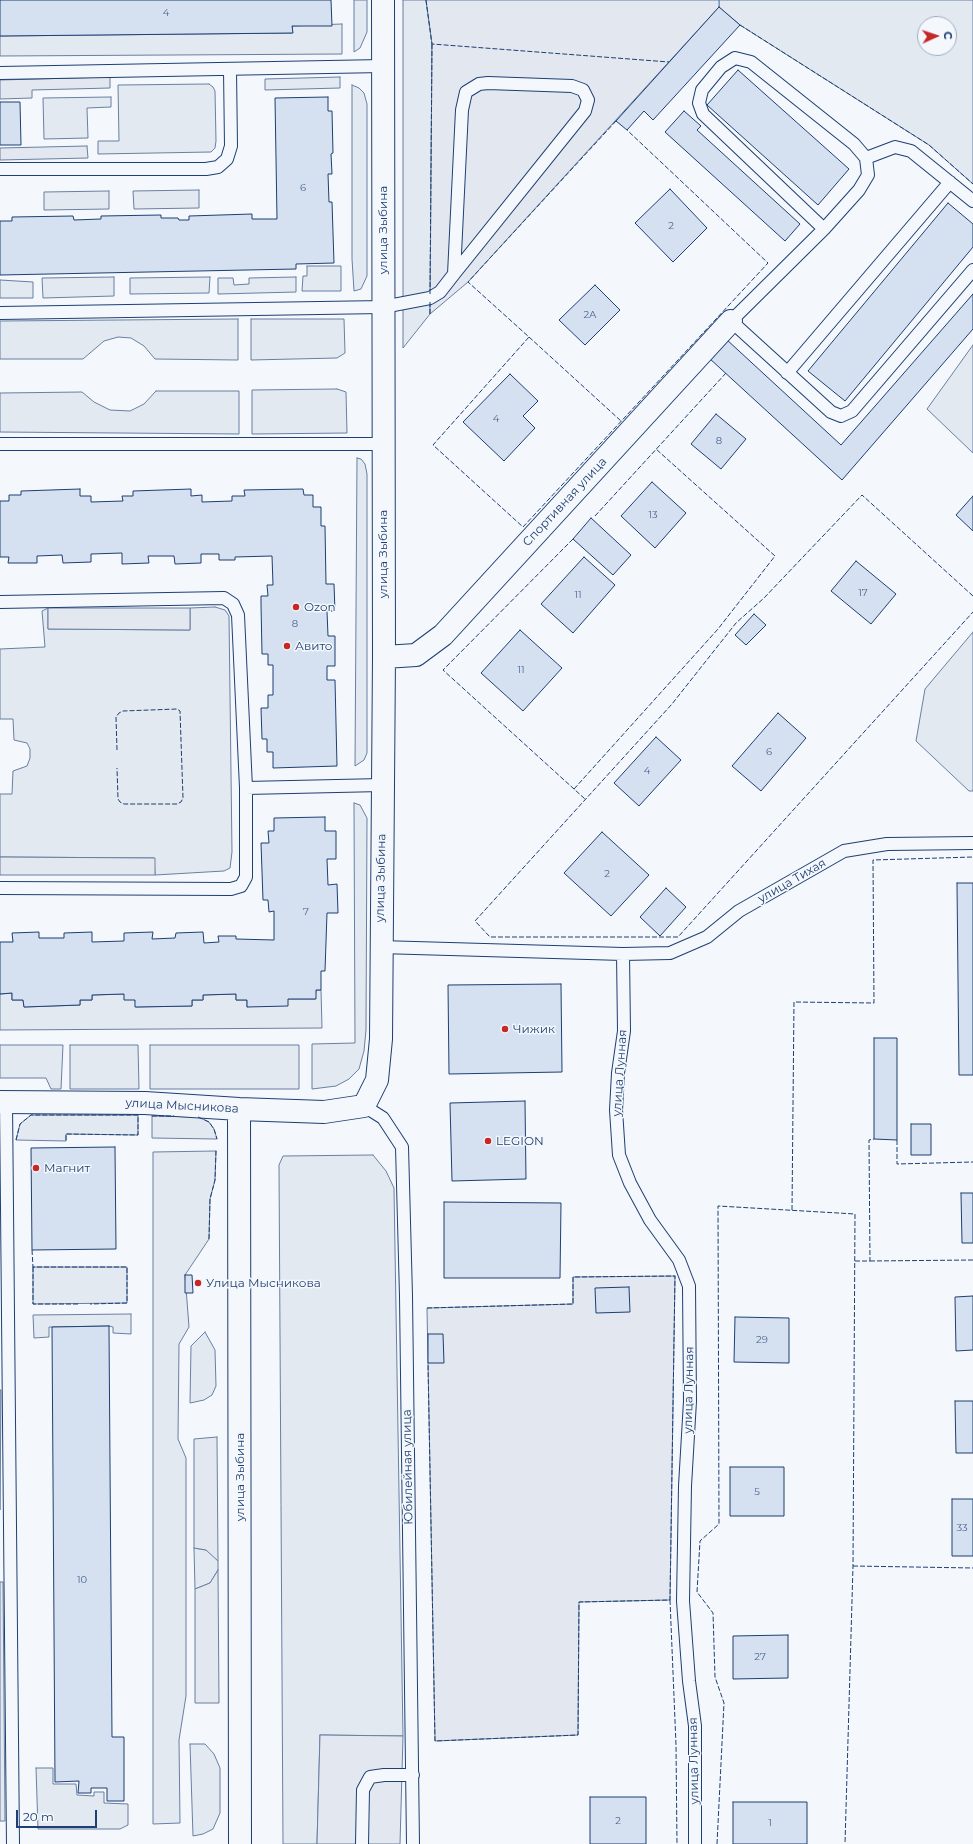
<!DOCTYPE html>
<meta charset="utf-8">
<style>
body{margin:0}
#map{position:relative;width:973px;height:1844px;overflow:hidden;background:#f4f7fb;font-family:Montserrat,sans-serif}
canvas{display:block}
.north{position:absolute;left:917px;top:16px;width:40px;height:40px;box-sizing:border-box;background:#f4f7fb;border:1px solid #9eadc5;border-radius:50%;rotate:87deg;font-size:11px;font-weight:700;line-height:16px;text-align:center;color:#1d3f73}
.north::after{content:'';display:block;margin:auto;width:14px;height:18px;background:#c62828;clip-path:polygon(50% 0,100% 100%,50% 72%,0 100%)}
.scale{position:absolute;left:16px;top:1810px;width:81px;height:18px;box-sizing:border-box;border:2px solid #1d3f73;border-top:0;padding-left:5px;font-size:12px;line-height:14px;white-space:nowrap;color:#1d3f73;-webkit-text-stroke:3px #f4f7fb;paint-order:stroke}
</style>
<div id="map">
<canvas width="973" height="1844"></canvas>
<div class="north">С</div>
<div class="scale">20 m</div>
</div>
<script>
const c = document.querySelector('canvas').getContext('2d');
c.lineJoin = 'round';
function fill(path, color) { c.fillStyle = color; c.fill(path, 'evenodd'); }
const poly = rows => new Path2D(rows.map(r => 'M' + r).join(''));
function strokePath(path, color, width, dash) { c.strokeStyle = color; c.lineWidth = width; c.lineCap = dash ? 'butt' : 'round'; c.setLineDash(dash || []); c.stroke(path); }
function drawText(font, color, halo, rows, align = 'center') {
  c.font = font + ' Montserrat,sans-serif'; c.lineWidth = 3; c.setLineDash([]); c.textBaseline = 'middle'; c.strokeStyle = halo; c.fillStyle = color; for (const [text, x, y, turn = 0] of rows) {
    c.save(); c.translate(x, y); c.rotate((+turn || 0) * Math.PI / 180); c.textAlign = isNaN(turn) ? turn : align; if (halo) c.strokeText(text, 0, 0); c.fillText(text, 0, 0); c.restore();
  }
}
const green = poly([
 [354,0,367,0,367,32,360,48,354,52,354,0],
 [403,0,426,0,432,44,430,314,403,348,403,0],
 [719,0,973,0,973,184,929,145,740,25,719,7,719,0],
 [925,24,949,24,949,48,925,48,925,24],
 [342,24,342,54,0,56,0,36,292,33,292,26,342,24],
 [340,77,340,88,265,90,265,79,340,77],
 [209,84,213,87,215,91,216,141,215,148,211,152,98,154,98,141,119,141,118,85,209,84],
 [352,85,359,88,364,93,367,104,367,276,361,289,354,291,352,259,352,85],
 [111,97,111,107,87,108,88,138,44,139,43,98,111,97],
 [199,190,199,208,134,209,133,191,199,190],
 [109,191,109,209,44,210,44,192,109,191],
 [307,266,341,266,341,291,302,291,303,276,307,276,307,266],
 [114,277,114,296,43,298,42,278,114,277],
 [210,277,209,293,130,294,130,278,210,277],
 [296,277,296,292,218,294,218,278,233,278,234,285,249,284,249,278,296,277],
 [0,280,33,282,33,298,0,298,0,280],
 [238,319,238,360,155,359,144,346,131,338,118,337,104,341,83,359,0,359,0,321,238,319],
 [251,319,344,319,345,353,337,358,251,360,251,319],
 [973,345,973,453,927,409,973,345],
 [337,389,346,392,347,433,252,434,252,390,337,389],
 [156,391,239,391,239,434,0,432,0,393,82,392,94,402,110,410,130,411,144,404,156,391],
 [357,458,361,459,365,464,367,474,367,753,364,760,355,766,357,458],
 [215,607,225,610,229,616,232,852,230,868,224,871,155,875,154,858,0,857,0,794,12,794,13,771,27,766,30,758,30,749,27,743,14,740,13,719,0,719,0,649,45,647,42,611,48,608,48,629,190,630,190,608,215,607],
 [973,632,973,791,969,791,916,741,925,689,973,632],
 [354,803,360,805,367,818,366,1030,364,1051,359,1069,349,1079,336,1086,312,1089,312,1044,355,1043,354,803],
 [316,990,321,990,322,1028,0,1030,0,994,12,993,12,1000,23,1000,24,1007,80,1005,80,1000,92,1000,92,995,124,994,135,1000,136,1007,192,1006,192,1000,203,1000,203,995,236,994,236,1000,247,1000,247,1007,288,999,315,999,316,990],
 [0,1045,63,1045,61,1089,51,1089,46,1078,0,1078,0,1045],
 [70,1045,138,1045,139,1089,70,1089,70,1045],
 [150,1045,299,1045,299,1089,150,1089,150,1045],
 [31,1115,138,1115,138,1135,66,1134,66,1141,16,1140,20,1124,31,1115],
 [152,1116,199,1117,209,1122,214,1129,217,1139,152,1138,152,1116],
 [216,1151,215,1180,210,1199,209,1239,185,1275,189,1327,179,1344,178,1439,186,1458,186,1696,179,1740,180,1823,153,1824,153,1152,216,1151],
 [373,1155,386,1171,394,1188,403,1736,320,1735,317,1844,283,1844,279,1165,283,1156,373,1155],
 [33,1267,127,1267,127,1303,33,1304,33,1267],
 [131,1314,131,1334,113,1333,113,1327,109,1326,52,1327,49,1327,49,1337,34,1338,33,1315,131,1314],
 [205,1332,215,1350,216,1386,212,1395,204,1400,190,1403,191,1346,205,1332],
 [194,1548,206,1550,213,1555,218,1561,218,1570,210,1583,195,1589,194,1548],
 [190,1744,205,1744,214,1754,220,1768,220,1813,213,1829,203,1834,193,1836,190,1744],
 [36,1768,53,1768,53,1784,76,1784,77,1795,94,1796,94,1792,104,1792,104,1803,128,1804,128,1825,120,1829,38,1829,36,1768]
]);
fill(green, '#e3e9f0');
strokePath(green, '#687fa3', 1);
const parking = poly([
 [426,0,719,0,719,7,468,282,430,314,432,44,426,0],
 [110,77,110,88,32,90,32,98,0,99,0,80,110,77],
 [87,146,88,158,0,160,0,148,87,146],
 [48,608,190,608,190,630,48,629,48,608],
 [0,857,155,858,155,875,0,875,0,857],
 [675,1276,670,1600,579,1602,578,1735,435,1741,427,1308,573,1304,573,1277,675,1276],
 [0,1390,1,1390,0,1510,0,1390],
 [217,1437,218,1561,206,1550,194,1548,194,1439,217,1437],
 [218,1570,219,1703,195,1703,195,1589,210,1583,218,1570],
 [0,1582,3,1582,5,1821,0,1821,0,1582],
 [320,1735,403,1736,400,1844,317,1844,320,1735]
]);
fill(parking, '#e3e8f0');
strokePath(parking, '#687fa3', 1);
const building = poly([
 [0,0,331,0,332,26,292,26,293,33,0,36,0,0],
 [719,7,740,25,653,120,644,111,627,130,616,121,719,7],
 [738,70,849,169,818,205,707,105,738,70],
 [328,97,328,111,332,111,333,153,331,154,332,174,328,174,329,202,332,202,334,263,296,264,296,269,0,275,0,221,12,221,12,217,73,216,74,220,101,219,101,216,161,215,161,218,178,218,179,220,189,220,189,216,252,214,252,219,277,219,275,98,328,97],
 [0,102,20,102,21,145,0,145,0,102],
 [684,111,701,126,697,130,800,224,785,241,665,132,684,111],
 [670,189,707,228,673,262,635,223,670,189],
 [948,203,973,224,973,247,845,401,808,371,948,203],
 [595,285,620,310,585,345,559,320,595,285],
 [973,294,973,329,842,480,709,358,726,339,841,445,973,294],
 [510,374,538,401,523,416,535,428,504,461,463,422,510,374],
 [716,414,746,439,721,469,691,444,716,414],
 [652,482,686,513,655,548,621,516,652,482],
 [80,489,80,496,91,496,91,502,123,501,122,496,133,496,133,491,191,489,191,496,202,495,202,502,232,501,232,496,245,496,244,490,303,489,304,495,313,495,313,507,321,507,321,526,325,526,326,584,334,584,335,611,327,611,328,636,335,636,335,666,327,666,327,680,335,680,337,766,273,768,273,752,267,752,267,739,262,739,261,708,268,708,268,695,273,695,273,665,268,665,268,654,262,654,261,604,261,596,268,596,267,585,273,585,272,556,235,557,235,560,219,560,219,554,201,554,201,563,175,564,174,556,148,556,149,563,122,564,122,553,91,554,91,562,63,563,62,555,37,556,37,563,8,563,9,557,0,557,0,501,9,501,9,495,21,495,21,491,80,489],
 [973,496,973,531,956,515,973,496],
 [591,518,631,555,613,575,573,539,591,518],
 [584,557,615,585,573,633,541,604,584,557],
 [856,561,896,594,871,624,831,591,856,561],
 [754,614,766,625,746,645,735,635,754,614],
 [520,630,562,668,523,711,481,673,520,630],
 [778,713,806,738,761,791,732,766,778,713],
 [656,737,681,760,639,806,614,783,656,737],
 [325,817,325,831,336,831,336,859,327,859,328,885,337,884,338,913,327,913,325,971,321,971,321,990,316,990,316,999,288,999,288,1006,247,1007,247,1000,236,1000,236,994,203,995,203,1000,192,1000,192,1006,135,1007,135,1000,124,1000,124,994,92,995,92,1000,80,1000,80,1005,24,1007,23,1000,12,1000,12,993,0,994,0,942,13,942,12,933,39,932,39,938,64,938,64,933,92,932,92,942,124,941,124,933,153,932,152,939,175,938,176,933,203,932,204,943,219,942,218,936,236,936,236,939,274,940,274,911,269,912,268,900,263,900,261,843,269,843,268,831,274,831,274,818,325,817],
 [602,832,649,875,611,916,564,873,602,832],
 [957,883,973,883,973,1075,959,1075,957,883],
 [666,888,686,907,660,936,640,917,666,888],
 [561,984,562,1072,449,1074,448,985,561,984],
 [874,1038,897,1038,897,1140,874,1139,874,1038],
 [525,1101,526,1179,452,1181,450,1103,525,1101],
 [911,1124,931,1124,931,1155,911,1155,911,1124],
 [115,1147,116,1249,32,1250,31,1148,115,1147],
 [961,1193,973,1193,973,1243,962,1243,961,1193],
 [444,1202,561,1203,560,1278,444,1278,444,1202],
 [185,1275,192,1275,193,1293,185,1293,185,1275],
 [629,1287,630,1312,596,1313,595,1288,629,1287],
 [973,1296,973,1350,956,1351,955,1297,973,1296],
 [735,1317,789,1318,789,1363,734,1362,735,1317],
 [109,1326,112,1737,124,1737,124,1801,107,1801,107,1788,91,1788,91,1793,78,1793,79,1781,55,1782,52,1327,109,1326],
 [428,1334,443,1334,444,1363,428,1363,428,1334],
 [955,1401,973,1401,973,1453,956,1453,955,1401],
 [730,1467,784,1467,784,1516,730,1516,730,1467],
 [952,1499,973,1499,973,1556,952,1556,952,1499],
 [788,1635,788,1678,733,1679,733,1636,788,1635],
 [590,1797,646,1797,646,1844,590,1844,590,1797],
 [733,1802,807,1802,807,1844,733,1844,733,1802]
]);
fill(building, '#d5e0f0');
strokePath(building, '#1d3f73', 1);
const lane = poly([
 [0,73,383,66],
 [866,158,895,147,911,151,973,201],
 [0,169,206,169,218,167,227,159,231,146,230,70],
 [824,229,703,114,699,103,702,90,721,67,735,58,751,62,854,144,866,158,868,175,859,190,824,229,731,321,831,412,841,416,852,411,973,270],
 [0,313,383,307,430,298,440,292,454,274,585,111,588,100,583,90,572,86,488,83,479,84,466,92,462,110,454,274],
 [787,373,950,182],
 [0,444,383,444],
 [0,602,224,598,233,604,238,615,246,788,382,785],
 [0,888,231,889,241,886,246,877,246,788],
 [380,947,623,954,670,953,707,937,739,911,844,851,887,844,973,843],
 [623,954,624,1031,618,1073,616,1110,619,1155,630,1183,650,1220,679,1260,689,1286,690,1401,685,1486,683,1601,689,1681,695,1726,695,1844],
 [6,1102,13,1844],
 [364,1106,383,1118,402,1147,406,1296,413,1844],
 [362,1844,363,1790,370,1777,384,1775,413,1775]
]);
const street = poly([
 [384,657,416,655,443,635,731,321],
 [0,1102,145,1103,239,1109,324,1112,364,1106,377,1080,381,1039,384,657,383,0],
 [239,1109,240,1844]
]);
strokePath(lane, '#1d3f73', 14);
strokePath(street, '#1d3f73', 24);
strokePath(lane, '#f4f7fb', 12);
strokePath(street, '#f4f7fb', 22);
strokePath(poly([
 [426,0,432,44,669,62],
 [740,25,929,145,973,184],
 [616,121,468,282,529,337,433,445,523,527,768,263,627,130],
 [430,294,432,44],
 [430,314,430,300],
 [529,337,621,421],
 [595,516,726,373],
 [573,539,443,670,585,799],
 [973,596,862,495,764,598,736,623,672,704,475,921,490,937,678,937,973,612],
 [117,750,116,717,119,713,123,711,177,709,180,711,183,798,181,802,177,804,124,804,120,802,118,799,117,768],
 [574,789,718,629,775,556,656,449],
 [152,1116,174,1116],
 [198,1117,209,1122,214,1129,217,1139],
 [16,1140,20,1124,31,1115,138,1115,138,1135,66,1134,66,1141],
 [897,1140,897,1164,973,1162],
 [792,1210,794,1002,874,1003,873,860,973,857],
 [209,1239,210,1199,215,1180,216,1151],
 [32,1250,33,1267,127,1267,127,1303,90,1304],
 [855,1261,870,1261,869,1140,874,1139],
 [870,1261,973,1260],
 [33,1267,33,1304,79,1304],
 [427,1308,573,1304,573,1277,675,1276,670,1600,579,1602,578,1735,435,1741,428,1363],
 [853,1566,973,1568],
 [670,1600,676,1745,677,1844],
 [717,1844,724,1703,715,1677,713,1613,697,1592,700,1541,719,1524,718,1206,855,1214,853,1566,845,1844]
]), '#1d3f73', 1, [5, 2]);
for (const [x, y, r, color] of [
 [296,607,4,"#c62828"],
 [287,646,4,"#c62828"],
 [505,1029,4,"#c62828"],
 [488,1141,4,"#c62828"],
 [36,1168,4,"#c62828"],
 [198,1283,4,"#c62828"]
]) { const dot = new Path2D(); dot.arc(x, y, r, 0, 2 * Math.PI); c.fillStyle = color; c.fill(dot); strokePath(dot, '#f4f7fb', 1.5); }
drawText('10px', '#4b6792', null, [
 ["4",166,13],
 ["6",303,188],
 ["2",671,226],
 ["2А",590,315],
 ["4",496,419],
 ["8",719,441],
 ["13",653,515],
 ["17",863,593],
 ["11",578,595],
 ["8",295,624],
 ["11",521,670],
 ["6",769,752],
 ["4",647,771],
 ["2",607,874],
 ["7",306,912],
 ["29",762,1340],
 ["5",757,1492],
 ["33",962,1528],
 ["10",82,1580],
 ["27",760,1657],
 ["2",618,1821],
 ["1",770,1823]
]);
drawText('12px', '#1d3f73', '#f4f7fb', [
 ["улица Зыбина",383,230,-90],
 ["Спортивная улица",565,502,-47],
 ["улица Зыбина",383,554,-90],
 ["улица Зыбина",381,878,-89],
 ["улица Тихая",792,881,-30],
 ["улица Лунная",620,1073,-86],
 ["улица Мысникова",182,1106,3],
 ["улица Лунная",689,1390,-89],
 ["Юбилейная улица",408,1467,-91],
 ["улица Зыбина",240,1477,-90],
 ["улица Лунная",694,1761,-91]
]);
drawText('12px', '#1d3f73', '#f4f7fb', [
 ["Ozon",304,607],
 ["Авито",295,646],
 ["Чижик",513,1029],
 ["LEGION",496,1141],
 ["Магнит",44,1168],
 ["Улица Мысникова",206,1283]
], 'left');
</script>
